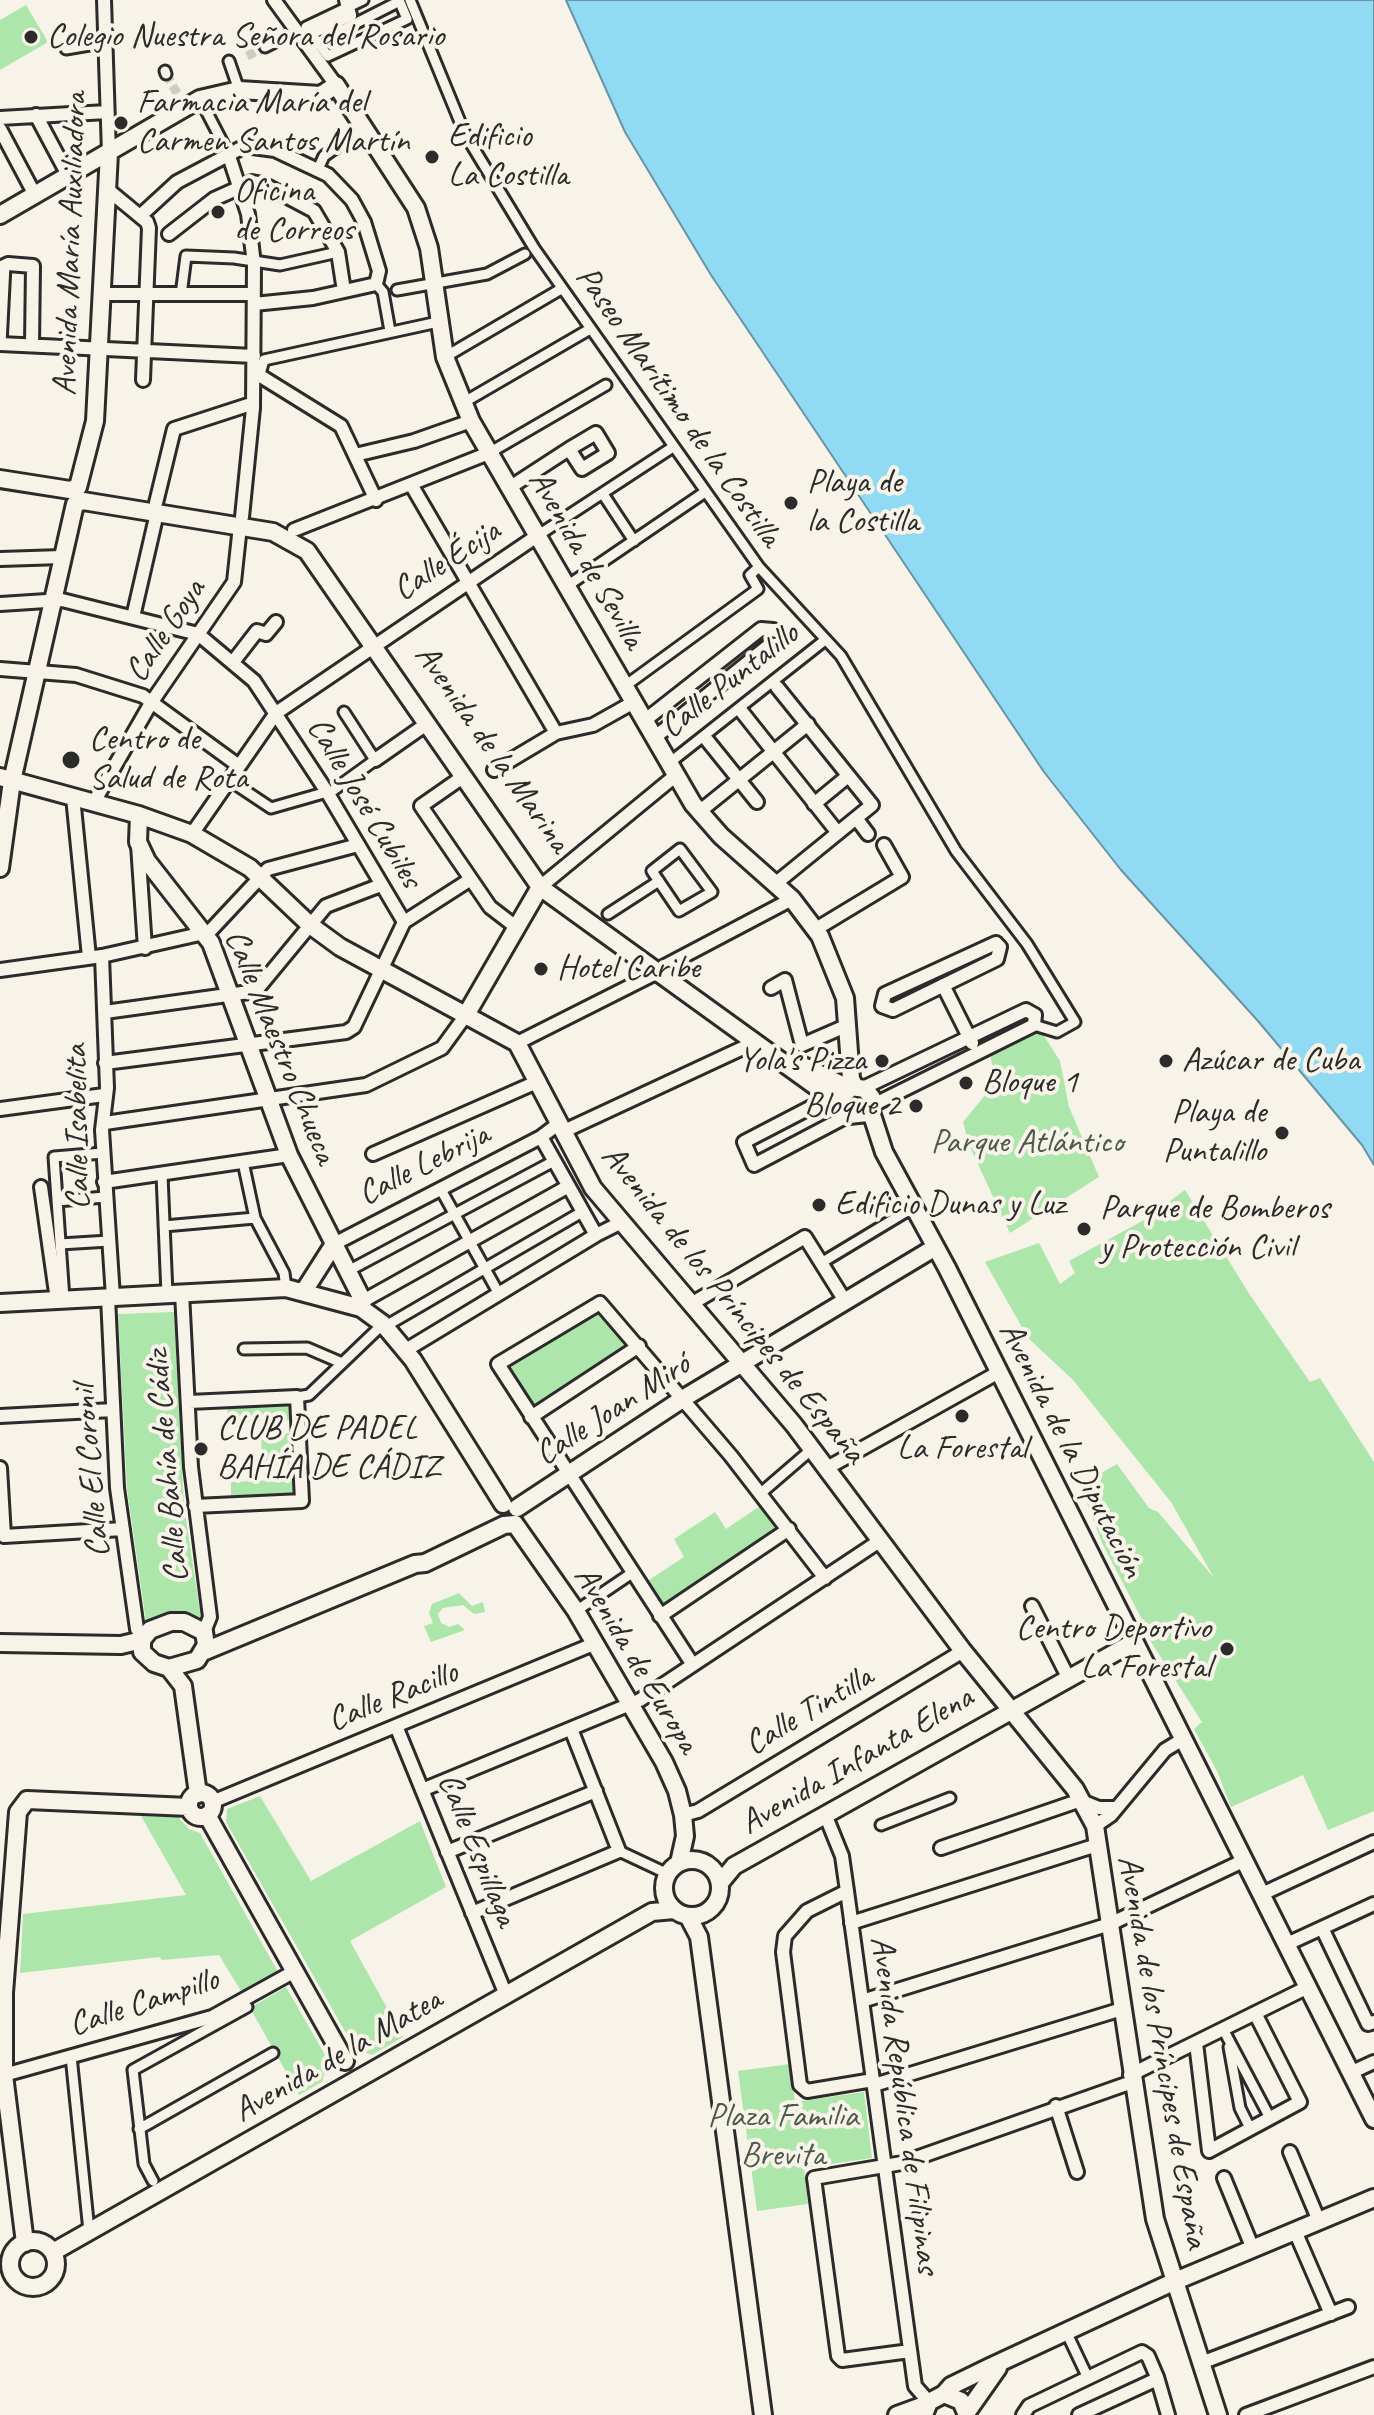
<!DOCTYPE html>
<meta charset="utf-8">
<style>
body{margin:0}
canvas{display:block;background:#f7f3e8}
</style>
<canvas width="1374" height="2415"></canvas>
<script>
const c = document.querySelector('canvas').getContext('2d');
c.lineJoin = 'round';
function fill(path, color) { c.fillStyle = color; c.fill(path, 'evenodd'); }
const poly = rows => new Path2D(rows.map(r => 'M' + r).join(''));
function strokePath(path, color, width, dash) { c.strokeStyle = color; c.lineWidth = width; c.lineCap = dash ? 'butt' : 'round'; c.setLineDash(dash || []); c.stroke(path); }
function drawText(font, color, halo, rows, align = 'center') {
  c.font = font + ' Caveat,sans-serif'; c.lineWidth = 8; c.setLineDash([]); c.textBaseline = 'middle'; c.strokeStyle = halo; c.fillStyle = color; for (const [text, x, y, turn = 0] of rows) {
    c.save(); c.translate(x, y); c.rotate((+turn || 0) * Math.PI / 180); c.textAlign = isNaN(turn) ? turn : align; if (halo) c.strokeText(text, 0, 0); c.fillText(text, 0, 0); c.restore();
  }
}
fill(poly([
 [26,5,48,42,0,70,0,20],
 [1041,1031,1060,1061,1069,1107,1099,1177,1010,1233,969,1145,963,1122,996,1082,990,1055],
 [1185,1190,1250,1295,1310,1382,1320,1378,1374,1462,1374,1811,1328,1830,1303,1775,1231,1807,1217,1771,1194,1729,1202,1722,1146,1634,1148,1631,1102,1543,1080,1485,1117,1464,1149,1508,1158,1512,1214,1578,1171,1502,1073,1380,1028,1338,985,1262,1039,1243,1060,1284,1075,1273,1069,1261,1144,1220],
 [599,1309,629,1344,532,1409,504,1364],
 [174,1312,184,1506,201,1618,172,1613,146,1622,127,1489,118,1314],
 [291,1404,291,1420,228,1423,227,1407],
 [292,1433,293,1465,262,1467,261,1435],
 [294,1479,295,1495,231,1497,231,1482],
 [763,1504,782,1528,662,1608,646,1582,684,1557,674,1539,715,1512,726,1529],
 [459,1593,472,1606,483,1602,485,1612,474,1614,463,1605,443,1608,438,1614,441,1623,449,1627,458,1624,465,1630,431,1642,424,1626,433,1623,429,1613,432,1604],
 [260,1796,311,1881,420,1821,446,1887,350,1941,403,2037,372,2055,355,2049,226,1822,227,1809],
 [141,1816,178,1817,189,1829,200,1833,278,1972,241,1991,219,1955,162,1960,159,1957,20,1973,23,1914,186,1895],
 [286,1987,328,2060,322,2082,299,2095,250,2008],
 [790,2064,795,2102,864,2092,872,2158,804,2168,808,2204,757,2211,738,2071]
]), '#ade6aa');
const water = poly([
 [566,0,1374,0,1374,1165,1362,1145,1258,1021,1121,870,1044,772,711,275,625,132,566,0]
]);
fill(water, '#91daf3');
strokePath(water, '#6894a3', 2);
strokePath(poly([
 [247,56,265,47],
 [166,74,179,97]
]), '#cecbc2', 9, [9, 4.5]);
const pedestrian = poly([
 [363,0,306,27,328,56,407,19,399,0],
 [410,0,465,134,534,248,759,567,841,656,956,851,1027,944,1075,1022,1057,1032,1034,1025],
 [315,44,394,4],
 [265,47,297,31],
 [66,49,107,42],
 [229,61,239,90],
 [165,71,166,74],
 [200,99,228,153],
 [318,169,324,156,364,128],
 [376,284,383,292,390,331],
 [397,290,487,274,525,254],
 [181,295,186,256,234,258,280,265,338,252],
 [1,344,5,265],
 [445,357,561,289],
 [260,374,264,360,438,322],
 [461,404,590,329],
 [489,453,606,385],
 [603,494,634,541],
 [537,536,673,447],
 [567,586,705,492],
 [625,686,758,589,750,575,759,567],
 [668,764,825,640],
 [229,780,271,808,327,792],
 [328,794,375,760,344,712],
 [680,849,712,892,679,911,652,871,680,849],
 [608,914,659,881],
 [243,1162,255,1218,284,1273,286,1288],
 [162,1175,167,1294],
 [440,1188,499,1294],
 [57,1201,105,1197],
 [164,1226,255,1218],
 [60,1244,109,1241],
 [821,1263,914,1207],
 [348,1271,554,1161],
 [64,1299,54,1157,103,1153],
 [384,1327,582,1212],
 [244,1349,307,1348,342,1363],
 [297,1397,309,1395,383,1324],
 [761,1493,812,1449],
 [576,1611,632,1573],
 [881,1825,950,1798],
 [619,1851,668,1874],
 [1223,2029,1270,2118],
 [1229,2047,1240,2108,1250,2128],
 [71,2056,89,2231],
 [139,2129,273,2053],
 [153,2181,144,2164,133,2070,247,2007],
 [1070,2340,1088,2378]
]);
const minor = poly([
 [104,0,109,153],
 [274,0,336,85],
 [301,37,350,15,346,0],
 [36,115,69,177],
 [0,118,107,112],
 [0,129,35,195],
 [228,153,248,214,254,264,253,408,242,517],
 [107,189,147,222,149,228,143,380],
 [140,216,177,182,245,146,275,150,328,175,352,200,364,222,379,271,376,284,313,298,254,304],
 [169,234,214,199,252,182,263,184,314,211,338,252,344,291],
 [0,268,8,264,33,266,32,345],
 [101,294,253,294],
 [0,344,254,356],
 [254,372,341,426,376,500],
 [355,455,414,441,471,421],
 [412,486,556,733],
 [509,488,569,449,596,433,608,453,582,469,569,449],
 [156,503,174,429,251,404],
 [294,530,489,453],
 [0,559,62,557],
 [0,604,62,600,198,634,254,681,327,792,404,922],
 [133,617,157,513],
 [233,662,257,631,266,634,276,622],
 [0,669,76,675,143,696,239,766],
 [742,712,838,833],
 [644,721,761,629,773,630,775,637,772,643,654,738],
 [707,740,757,802],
 [375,760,428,723],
 [494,770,556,733,593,725,634,702],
 [464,776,421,806,490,907,516,927],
 [73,797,89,957],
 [94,802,151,703,234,582,240,526],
 [814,804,848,776],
 [699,812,808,724],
 [856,818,868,834],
 [192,834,276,713,537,536],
 [138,845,145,948],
 [775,884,872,805,777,687],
 [540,887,675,776],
 [816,929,902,877,884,845],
 [996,943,1000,947,997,959,893,1010,882,1006,885,994,996,943],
 [102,956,107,1088,102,1130,113,1297],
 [663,967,792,899],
 [0,970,102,956,204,933,211,930,268,869,358,845],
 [943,985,972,1043],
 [771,988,785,980,802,1045,848,1025],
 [105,1012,249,992,259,987,326,906,381,885],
 [517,1043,656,973],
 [105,1063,346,1032,354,1027,404,922,471,879],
 [863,1088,1026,1010,1035,1015,1034,1025,871,1106],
 [826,1095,821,1102,744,1142,754,1165,849,1115],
 [0,1109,104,1095],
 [105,1123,366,1085,442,1048,466,1015],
 [558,1124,541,1137,596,1235,620,1223],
 [562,1132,747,1046,751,1040],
 [373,1154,539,1081],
 [104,1182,289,1155],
 [41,1187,57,1300],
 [334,1244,541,1137],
 [182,1293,191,1467,210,1617,204,1632],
 [108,1297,117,1488,137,1629,144,1637],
 [363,1301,567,1187],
 [691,1304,805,1237,845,1301],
 [406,1350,596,1235],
 [189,1402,297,1397,302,1501,195,1506],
 [0,1416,113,1410],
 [531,1417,639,1346],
 [0,1468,4,1536,123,1529],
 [827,1468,999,1372],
 [1032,1606,1068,1677],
 [660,1616,789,1529],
 [693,1665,498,1364,600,1303,731,1456,825,1578],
 [396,1726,506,1995],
 [422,1790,640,1700,881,1540],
 [212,1802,596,1643],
 [1084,1802,1099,1808,1115,1808],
 [825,1814,842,1856,847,1891,915,2386,929,2402],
 [683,1815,698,1811,963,1651],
 [1095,1826,1111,1815,1165,1750,1183,1739],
 [941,1848,1075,1802],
 [447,1852,596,1791],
 [847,1891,807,1911,785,1936,783,1952,800,2085,807,2091,873,2080],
 [1262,1894,1374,1842],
 [472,1913,619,1851,571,1729],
 [851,1923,1097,1845],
 [1322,1928,1368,2024,1374,2022],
 [1287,1944,1374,1904],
 [862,2001,1110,1924,1245,1860],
 [1196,2043,1209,2151,1300,2102,1255,2013],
 [1350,2073,1374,2062],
 [4,2075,212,2017,295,1971],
 [1130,2075,1308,1987],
 [874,2085,1122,2009],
 [1056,2106,1077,2172],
 [1290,2152,1319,2221],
 [1224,2178,1253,2249],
 [1295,2231,1331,2314],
 [910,2351,842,2360,838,2356,814,2178,902,2163,1132,2082],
 [1201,2363,1348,2307],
 [1023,2415,1029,2406,1142,2352,1148,2356,1157,2377,1168,2415],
 [1079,2415,1155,2380],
 [1246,2415,1374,2367]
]);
const tertiary = poly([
 [0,215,200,99,239,90,321,95,336,85,416,208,429,248,445,357,471,421,693,804,721,836,792,899,820,936,845,998,851,1079,855,1087],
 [0,479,70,490,78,487],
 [78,487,95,421,109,153],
 [75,504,83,501,273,532,307,551,540,887,843,1106,849,1115,867,1113,872,1098,865,1089,852,1087,844,1094,843,1106],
 [0,777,139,815,192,834,250,868,310,925,340,947,517,1043,593,1188,794,1425,963,1651,1075,1789,1095,1826,1155,2219,1218,2415],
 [139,815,138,842,147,861,211,943,289,1155,363,1301,361,1308],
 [0,868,12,781,75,504],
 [466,1015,540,887],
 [801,1065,850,1089],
 [870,1109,884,1152,947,1268,1374,2119],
 [304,1291,334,1244],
 [0,1303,286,1288,361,1308,383,1324,413,1360,503,1504],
 [517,1508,684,1398,934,1248],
 [515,1524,576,1611,664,1762,677,1791,683,1815,685,1836,679,1863],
 [171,1622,184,1622,204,1632,206,1645,197,1660,169,1668,154,1663,142,1652,142,1640,150,1630,171,1622],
 [0,1643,121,1645,142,1640],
 [205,1651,415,1564,425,1563,504,1525,515,1524],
 [169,1668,183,1686,198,1794],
 '189 1805a12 12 0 1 1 24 0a12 12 0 1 1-24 0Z',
 [207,1815,345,2061],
 '664 1888a28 28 0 1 1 56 0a28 28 0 1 1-56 0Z',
 [720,1883,734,1866,1134,1642],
 [688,1916,699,1937,763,2415],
 '10 2264a23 23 0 1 1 46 0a23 23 0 1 1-46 0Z',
 [25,2243,4,2075,4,1993,18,1812,27,1800,189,1807],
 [53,2252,652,1912,674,1910],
 [944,2394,951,2386,990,2367,1173,2282,1374,2198],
 [967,2412,998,2368],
 [897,2415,927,2404],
 [924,2415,929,2402,944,2394,961,2401,967,2415]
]);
strokePath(pedestrian, '#2b2b2b', 15);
strokePath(minor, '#2b2b2b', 18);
strokePath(tertiary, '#2b2b2b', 22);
strokePath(pedestrian, '#f7f3e8', 9);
strokePath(minor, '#f7f3e8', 12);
strokePath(tertiary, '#f7f3e8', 16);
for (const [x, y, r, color] of [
 [31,37,8,"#2b2b2b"],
 [121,123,8,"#2b2b2b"],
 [432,157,8,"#2b2b2b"],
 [218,212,8,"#2b2b2b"],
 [791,503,8,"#2b2b2b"],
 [71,760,10,"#2b2b2b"],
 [541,969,8,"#2b2b2b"],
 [882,1061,8,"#2b2b2b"],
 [1166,1061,8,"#2b2b2b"],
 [966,1083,8,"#2b2b2b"],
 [916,1106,8,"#2b2b2b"],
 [1282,1133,8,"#2b2b2b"],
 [819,1205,8,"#2b2b2b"],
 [1084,1229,8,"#2b2b2b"],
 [962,1416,8,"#2b2b2b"],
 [201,1449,8,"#2b2b2b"],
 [1227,1649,8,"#2b2b2b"]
]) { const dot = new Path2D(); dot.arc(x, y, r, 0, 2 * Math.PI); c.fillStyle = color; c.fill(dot); strokePath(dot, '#f7f3e8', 3); }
drawText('34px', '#2b2b2b', '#f7f3e8', [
 ["Colegio Nuestra Señora del Rosario",47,37],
 ["Farmacia María del",137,103],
 ["Carmen Santos Martín",137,142],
 ["Edificio",448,137],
 ["La Costilla",448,176],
 ["Oficina",234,192],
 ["de Correos",234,231],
 ["Playa de",807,483],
 ["la Costilla",807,522],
 ["Centro de",89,740],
 ["Salud de Rota",89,779],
 ["Hotel Caribe",557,969],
 ["Yola's Pizza",866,1061,"right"],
 ["Azúcar de Cuba",1182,1061],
 ["Bloque 1",982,1083],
 ["Bloque 2",900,1106,"right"],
 ["Playa de",1266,1113,"right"],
 ["Puntalillo",1266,1152,"right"],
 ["Edificio Dunas y Luz",835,1205],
 ["Parque de Bomberos",1100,1209],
 ["y Protección Civil",1100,1248],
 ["CLUB DE PADEL",217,1429],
 ["BAHÍA DE CÁDIZ",217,1468],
 ["La Forestal",962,1449,"center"],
 ["Centro Deportivo",1211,1629,"right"],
 ["La Forestal",1211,1668,"right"]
], 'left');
drawText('34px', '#2b2b2b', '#f7f3e8', [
 ["Avenida María Auxiliadora",71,244,-88],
 ["Paseo Marítimo de la Costilla",678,407,55],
 ["Avenida de Sevilla",586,560,60],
 ["Calle Écija",447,561,-33],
 ["Calle Goya",166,631,-56],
 ["Calle Puntalillo",730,681,-38],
 ["Avenida de la Marina",492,749,55],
 ["Calle José Cubiles",364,803,59],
 ["Calle Maestro Chueca",280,1047,68],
 ["Calle Isabelita",78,1127,-91],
 ["Calle Lebrija",424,1165,-27],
 ["Avenida de los Príncipes de España",733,1305,51],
 ["Calle Joan Miró",613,1410,-33],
 ["Avenida de la Diputación",1071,1450,63],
 ["Calle Bahía de Cádiz",168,1466,-95],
 ["Calle El Coronil",92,1471,-95],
 ["Avenida de Europa",636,1660,59],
 ["Calle Racillo",393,1697,-22],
 ["Calle Tintilla",809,1711,-31],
 ["Avenida Infanta Elena",857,1761,-30],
 ["Calle Espillaga",477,1850,68],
 ["Calle Campillo",144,2003,-18],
 ["Avenida de los Príncipes de España",1162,2052,80],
 ["Avenida de la Matea",338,2056,-30],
 ["Avenida República de Filipinas",904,2105,82]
]);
drawText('34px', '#4c5a4b', '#f7f3e8', [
 ["Parque Atlántico",1027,1143],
 ["Plaza Familia",783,2117],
 ["Brevita",783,2156]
]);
</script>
